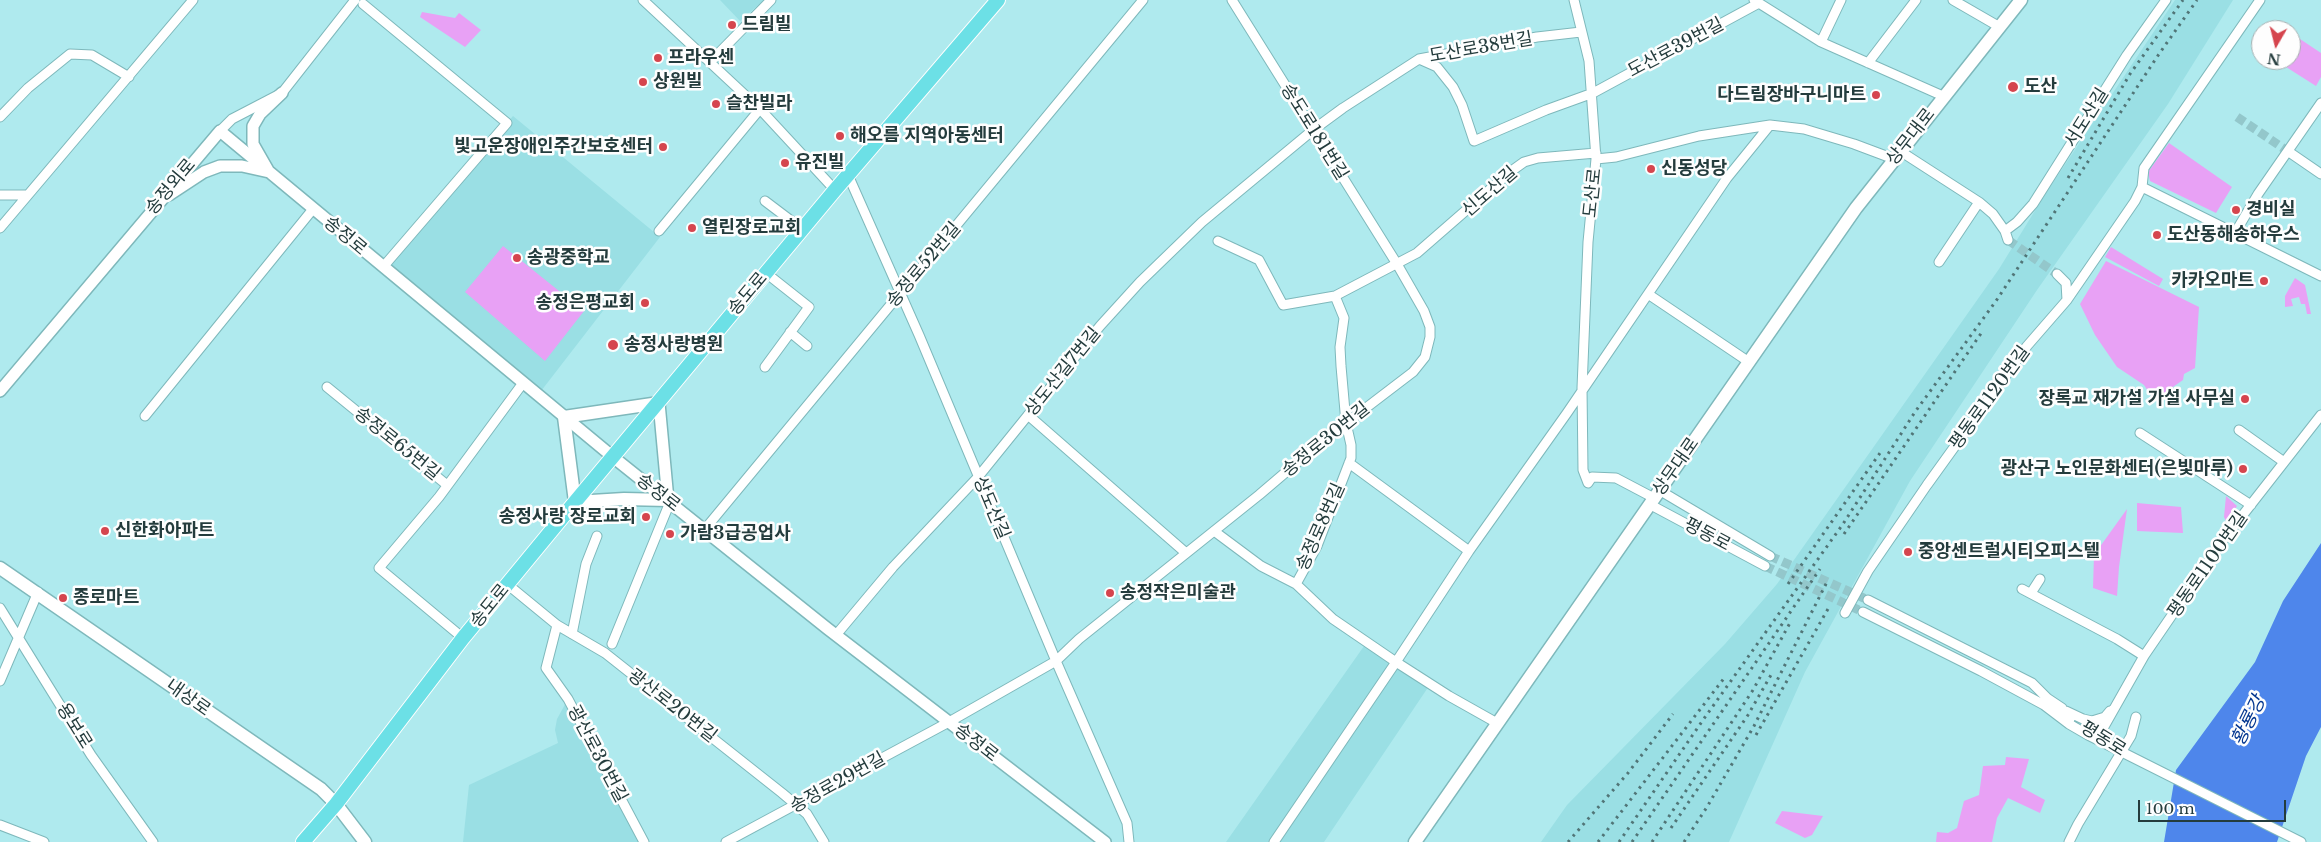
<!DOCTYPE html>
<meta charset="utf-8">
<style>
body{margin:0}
#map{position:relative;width:2321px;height:842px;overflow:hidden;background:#afeaee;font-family:"Libre Baskerville",serif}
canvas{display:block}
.north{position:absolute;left:2251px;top:20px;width:50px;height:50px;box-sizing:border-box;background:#fefefe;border:1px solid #a7b0b1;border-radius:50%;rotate:188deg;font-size:14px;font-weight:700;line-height:20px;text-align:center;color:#243c3d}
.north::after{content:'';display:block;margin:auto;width:18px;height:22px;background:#d5454e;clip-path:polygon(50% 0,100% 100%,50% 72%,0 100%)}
.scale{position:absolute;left:2138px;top:800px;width:148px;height:22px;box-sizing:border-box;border:2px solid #243c3d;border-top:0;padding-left:6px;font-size:15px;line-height:18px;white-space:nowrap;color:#243c3d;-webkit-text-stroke:4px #fefefe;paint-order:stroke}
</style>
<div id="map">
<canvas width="2321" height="842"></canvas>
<div class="north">N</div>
<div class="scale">100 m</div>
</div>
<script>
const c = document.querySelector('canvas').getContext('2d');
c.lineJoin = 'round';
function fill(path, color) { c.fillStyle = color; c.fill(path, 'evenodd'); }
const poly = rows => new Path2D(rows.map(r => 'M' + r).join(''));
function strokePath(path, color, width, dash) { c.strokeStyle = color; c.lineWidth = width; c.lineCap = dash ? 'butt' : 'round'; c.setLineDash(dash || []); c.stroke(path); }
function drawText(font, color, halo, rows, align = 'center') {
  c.font = font + ' "Libre Baskerville","Noto Sans KR",serif'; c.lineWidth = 5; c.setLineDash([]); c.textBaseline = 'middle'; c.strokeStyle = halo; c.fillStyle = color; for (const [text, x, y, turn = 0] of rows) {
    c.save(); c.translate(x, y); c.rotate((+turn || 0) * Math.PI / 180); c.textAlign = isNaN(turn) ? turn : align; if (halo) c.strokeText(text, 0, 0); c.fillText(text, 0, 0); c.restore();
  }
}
fill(poly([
 [720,0,764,0,740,21],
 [2175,0,2233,0,2168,104,2037,290,1910,481,1805,672,1729,842,1541,842,1567,805,1725,644,1777,584,1999,269,2044,196],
 [513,116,660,237,538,395,383,267],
 [1369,639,1431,683,1324,842,1226,842],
 [568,699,644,842,463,842,469,785,558,743,555,730,557,719]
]), '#9adfe4');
fill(poly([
 [422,12,455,18,459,13,481,30,465,47,420,17],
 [2291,33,2321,53,2321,77,2316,86,2275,60,2291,60],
 [2169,143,2232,187,2216,213,2150,181,2148,172],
 [503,246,584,311,545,361,465,292],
 [2111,247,2163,279,2159,286,2105,257],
 [2106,261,2199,307,2195,368,2184,374,2183,380,2154,400,2144,385,2117,367,2095,335,2080,304],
 [2295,278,2305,285,2311,314,2307,314,2305,304,2301,304,2299,297,2291,299,2293,306,2285,307,2285,296],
 [2226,496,2237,506,2226,521,2224,517],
 [2137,503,2181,507,2183,533,2137,531],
 [2127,509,2119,567,2117,596,2093,588,2094,555],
 [2006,757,2029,759,2021,787,2045,800,2040,813,2008,798,1997,818,1992,842,1936,842,1937,832,1948,833,1957,828,1964,801,1979,795,1983,766,2005,765],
 [1782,811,1823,816,1812,835,1805,838,1775,823]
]), '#e8a1f5');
fill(poly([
 [2321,543,2321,727,2306,756,2277,842,2164,842,2176,770,2255,662,2283,601]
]), '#4e86eb');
strokePath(poly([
 [2237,117,2289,152],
 [2008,240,2057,274],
 [1770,556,1868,600],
 [1765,566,1863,612]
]), '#93c7cb', 9, [9, 4.5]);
const minor = poly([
 [643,0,760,109,835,190],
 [1574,0,1589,61,1596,159,1588,242,1582,388,1583,470,1588,483,1592,477,1616,478,1654,498],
 [1754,0,1821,42,1943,96],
 [1953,0,1998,26],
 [363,4,507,123,383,267],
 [1821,42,1841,0],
 [1419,59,1437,67,1453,87,1462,105,1474,141,1546,110,1593,93,1759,3],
 [710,62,771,0],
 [1868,63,1916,0],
 [0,117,28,88,70,54,92,55,129,77],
 [220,131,232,119,282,93,355,0],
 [1900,151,1979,202,1993,214,2005,231,2008,240],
 [2289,152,2321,174],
 [1596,159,1616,157,1699,136,1770,125,1804,129,1854,144,1894,159],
 [848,175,919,335,1056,661,1127,823,1129,842],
 [2142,187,2321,276],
 [0,195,28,195],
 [765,201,802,229],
 [0,228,193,0],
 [659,231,760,109],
 [2005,231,2017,222,2033,204,2127,55,2166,0],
 [2235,233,2258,194,2321,103],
 [1218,241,1259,260,1283,305,1335,296,1417,253,1510,172,1524,162,1538,158,1596,153],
 [1939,262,1979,202],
 [2057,274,2066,283,2067,300],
 [1648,294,1749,362],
 [790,332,807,346],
 [765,367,809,307,766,273],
 [327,387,447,485],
 [1028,415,1186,553],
 [145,416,313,209],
 [2239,430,2284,462],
 [2140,433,2251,505],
 [1349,463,1469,551],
 [1659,490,1770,556],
 [1649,504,1765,566],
 [705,529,1143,0],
 [1214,531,1261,566,1296,584],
 [507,584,557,625,605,653,782,793,807,814,824,842],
 [2022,589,2117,639,2144,656],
 [2031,593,2040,579],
 [1868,600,2032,683,2047,698,2062,708,2064,715,2070,719],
 [0,608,91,755,153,842],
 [1863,612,1981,671,2044,705,2069,724,2088,735,2301,842],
 [1845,613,1868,571,1927,485,2027,346,2067,300,2135,201,2142,187,2144,168,2260,0],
 [557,625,546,668,568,699,644,842],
 [572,634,586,564,597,536],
 [836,635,893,567,978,477,1100,326,1140,282,1202,222,1313,130,1343,108,1419,59,1537,37,1581,32],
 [463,638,379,568,439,497,523,383],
 [612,644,670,502],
 [0,681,38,592],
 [2066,711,2083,719,2092,721,2105,717,2110,711],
 [1497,723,1449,696,1396,662,1469,551,1567,413,1727,178,1770,125],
 [2097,739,2144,656,2224,539,2321,415],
 [0,825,44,842],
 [726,842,949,722,1056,661,1079,639,1259,495,1320,443,1413,372,1425,357,1430,337,1430,327,1424,311,1397,264,1232,0],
 [1274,842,1396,662,1333,619,1296,584,1317,546,1351,458,1351,445,1346,423,1341,366,1340,347,1344,318,1335,296],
 [2069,842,2078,824,2131,736,2136,717]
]);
const tertiary = poly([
 [169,195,204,172,220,166,242,166,269,172,253,144,253,126,260,114,282,93],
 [0,391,220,131,613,457,828,629,1105,842],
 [659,403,668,500]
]);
const secondary = poly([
 [659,403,564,417,575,502,624,499,668,500],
 [0,568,321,789,336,804,365,842],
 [1415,842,1856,208,2021,0]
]);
const primary = poly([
 [303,842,336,804,463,638,575,502,835,190,998,0]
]);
strokePath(minor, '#7eb8bb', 11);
strokePath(tertiary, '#7eb8bb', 14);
strokePath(secondary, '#7eb8bb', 15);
strokePath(primary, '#fff', 16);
strokePath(minor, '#fff', 9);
strokePath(tertiary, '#fff', 11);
strokePath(secondary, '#fff', 12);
strokePath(primary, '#6ce0e6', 14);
strokePath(poly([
 [2068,178,2130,74,2183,0],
 [1844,534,1982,332],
 [1788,584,1880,453],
 [1756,735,1828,609],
 [1671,828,1748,715,1771,675],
 [1568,842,1628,773,1673,714],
 [1598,842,1725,677],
 [1619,842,1703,720,1843,524,1915,412,1996,301,2159,54,2197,0],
 [1632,842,1820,569],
 [1652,842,1753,690,1790,623],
 [1684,842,1707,807,1754,726,1828,580]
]), '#517577', 3, [2.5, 5]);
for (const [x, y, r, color] of [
 [732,25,5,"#d5454e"],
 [658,58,5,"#d5454e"],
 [643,82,5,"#d5454e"],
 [2013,87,6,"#d5454e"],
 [1876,95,5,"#d5454e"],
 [716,104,5,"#d5454e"],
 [840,136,5,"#d5454e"],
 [663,147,5,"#d5454e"],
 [785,163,5,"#d5454e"],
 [1651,169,5,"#d5454e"],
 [2236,210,5,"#d5454e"],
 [692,228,5,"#d5454e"],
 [2157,235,5,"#d5454e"],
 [517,258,5,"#d5454e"],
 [2264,281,5,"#d5454e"],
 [645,303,5,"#d5454e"],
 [613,345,6,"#d5454e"],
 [2245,399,5,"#d5454e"],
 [2243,469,5,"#d5454e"],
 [646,517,5,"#d5454e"],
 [105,531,5,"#d5454e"],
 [670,534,5,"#d5454e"],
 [1908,552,5,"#d5454e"],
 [1110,593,5,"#d5454e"],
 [63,598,5,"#d5454e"]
]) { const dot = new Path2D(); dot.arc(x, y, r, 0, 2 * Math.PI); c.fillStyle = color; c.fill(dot); strokePath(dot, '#fefefe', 2); }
drawText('bold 18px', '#243c3d', '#fefefe', [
 ["드림빌",742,25],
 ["프라우센",668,58],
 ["상원빌",653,82],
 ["도산",2024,87],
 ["다드림장바구니마트",1866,95,"right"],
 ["슬찬빌라",726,104],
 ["해오름 지역아동센터",850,136],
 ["빛고운장애인주간보호센터",653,147,"right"],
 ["유진빌",795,163],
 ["신동성당",1661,169],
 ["경비실",2246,210],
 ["열린장로교회",702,228],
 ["도산동해송하우스",2167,235],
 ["송광중학교",527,258],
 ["카카오마트",2254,281,"right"],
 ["송정은평교회",635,303,"right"],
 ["송정사랑병원",624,345],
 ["장록교 재가설 가설 사무실",2235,399,"right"],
 ["광산구 노인문화센터(은빛마루)",2233,469,"right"],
 ["송정사랑 장로교회",636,517,"right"],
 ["신한화아파트",115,531],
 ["가람3급공업사",680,534],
 ["중앙센트럴시티오피스텔",1918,552],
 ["송정작은미술관",1120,593],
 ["종로마트",73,598]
], 'left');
drawText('18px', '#243c3d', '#fefefe', [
 ["도산로38번길",1481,48,-10],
 ["도산로39번길",1676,48,-28],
 ["서도산길",2087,118,-58],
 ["송도로181번길",1314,132,58],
 ["상무대로",1911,137,-52],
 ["송정외로",171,187,-50],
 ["신도산길",1490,192,-41],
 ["도산로",1593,193,-84],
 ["송정로",345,236,40],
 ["송정로52번길",924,265,-50],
 ["송도로",748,294,-50],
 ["상도산길7번길",1063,372,-51],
 ["평동로1120번길",1990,398,-54],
 ["송정로30번길",1326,440,-39],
 ["송정로65번길",397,444,39],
 ["상무대로",1676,467,-55],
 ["송정로",658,493,38],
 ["상도산길",991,508,67],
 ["송정로8번길",1321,527,-66],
 ["평동로",1707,535,28],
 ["평동로1100번길",2208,565,-55],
 ["송도로",490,606,-51],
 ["내상로",188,698,35],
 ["광산로20번길",672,706,38],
 ["용보로",74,726,58],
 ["평동로",2103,739,32],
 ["송정로",976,743,38],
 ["광산로30번길",597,754,62],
 ["송정로29번길",838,783,-29]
]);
drawText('italic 19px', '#043790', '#fefefe', [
 ["황룡강",2249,721,-64]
]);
</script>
